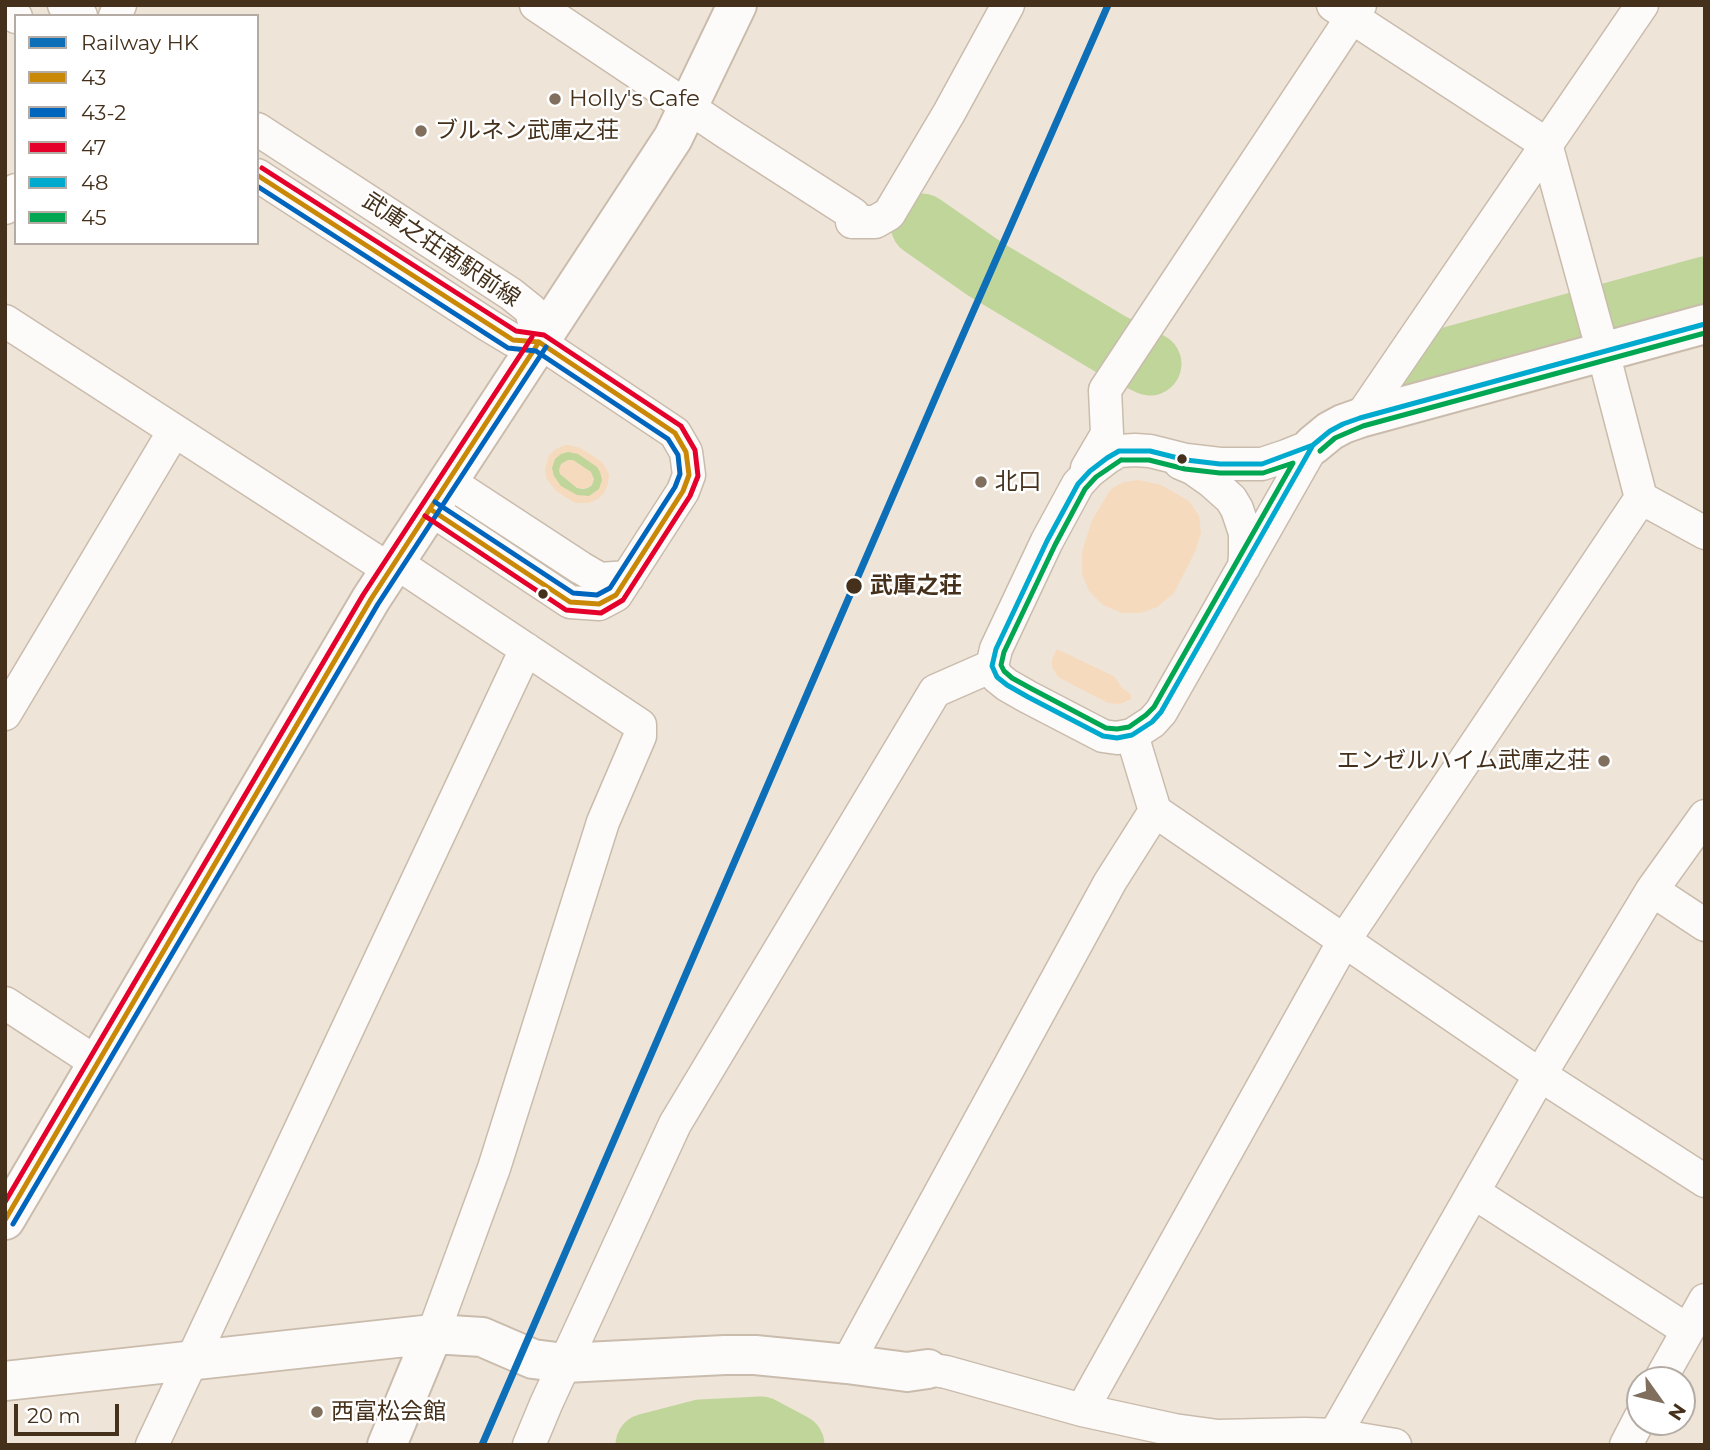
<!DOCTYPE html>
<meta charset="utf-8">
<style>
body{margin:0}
#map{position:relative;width:1710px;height:1450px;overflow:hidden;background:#efe4d8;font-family:Montserrat,sans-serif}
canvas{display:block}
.frame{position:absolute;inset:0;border:7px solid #44301b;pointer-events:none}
.legend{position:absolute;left:14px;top:14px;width:245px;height:231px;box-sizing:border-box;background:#fff;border:2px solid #b4aca4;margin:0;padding:9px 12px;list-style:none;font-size:21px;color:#44301b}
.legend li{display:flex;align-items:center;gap:14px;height:35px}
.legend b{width:35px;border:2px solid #b4aca4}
.north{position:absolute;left:1626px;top:1366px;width:70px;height:70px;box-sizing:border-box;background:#fff;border:2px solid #b4aca4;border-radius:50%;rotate:124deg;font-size:19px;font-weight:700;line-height:28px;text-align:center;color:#44301b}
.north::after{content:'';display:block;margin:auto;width:24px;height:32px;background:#806f5d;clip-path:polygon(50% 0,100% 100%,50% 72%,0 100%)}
.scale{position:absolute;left:14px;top:1404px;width:105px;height:32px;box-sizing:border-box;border:4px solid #44301b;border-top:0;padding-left:9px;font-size:21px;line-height:24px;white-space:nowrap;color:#44301b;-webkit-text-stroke:5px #fff;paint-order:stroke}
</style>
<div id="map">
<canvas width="1710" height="1450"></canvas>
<div class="frame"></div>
<ul class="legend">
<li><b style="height:9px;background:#0d6fb8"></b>Railway HK</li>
<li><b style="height:9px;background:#ca8807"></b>43</li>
<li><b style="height:9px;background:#0065bd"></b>43-2</li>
<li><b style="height:9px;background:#e4002b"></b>47</li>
<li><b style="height:9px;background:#00a9ce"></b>48</li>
<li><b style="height:9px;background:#00a651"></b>45</li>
</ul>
<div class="north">N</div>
<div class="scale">20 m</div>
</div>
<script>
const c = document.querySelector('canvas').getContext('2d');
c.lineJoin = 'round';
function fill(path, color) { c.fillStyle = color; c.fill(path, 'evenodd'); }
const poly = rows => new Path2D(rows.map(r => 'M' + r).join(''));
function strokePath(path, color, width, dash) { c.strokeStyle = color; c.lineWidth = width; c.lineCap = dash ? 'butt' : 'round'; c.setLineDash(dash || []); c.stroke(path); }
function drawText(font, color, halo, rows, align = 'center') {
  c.font = font + ' Montserrat,"Noto Sans JP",sans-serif'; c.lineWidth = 5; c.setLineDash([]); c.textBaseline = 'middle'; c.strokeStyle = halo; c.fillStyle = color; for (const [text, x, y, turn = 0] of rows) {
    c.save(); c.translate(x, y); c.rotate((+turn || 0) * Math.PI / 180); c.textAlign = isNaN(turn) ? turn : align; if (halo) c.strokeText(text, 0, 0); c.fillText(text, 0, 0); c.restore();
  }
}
fill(poly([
 [565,445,570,445,580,448,598,459,605,466,609,475,608,484,604,493,598,499,588,503,575,503,556,491,546,478,545,469,549,455,556,449],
 [568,452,602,480,585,497,554,476],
 [568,460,573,460,591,472,594,477,593,482,588,488,577,488,560,474,559,470,561,464],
 [1139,480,1161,485,1189,501,1199,516,1201,532,1196,550,1174,593,1157,607,1147,611,1139,613,1122,613,1103,605,1089,591,1082,574,1082,552,1092,520,1111,489,1124,482],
 [1057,649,1115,677,1122,688,1131,694,1131,699,1120,704,1108,703,1058,677,1052,667,1052,659]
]), '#f5dabd');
fill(poly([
 [568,452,578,454,597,467,600,472,602,480,599,489,589,496,577,495,561,486,554,476,552,468,555,459,561,454],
 [568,460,573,460,591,472,594,479,592,485,588,488,583,489,577,488,560,474,559,470,561,464]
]), '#bfd599');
strokePath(poly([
 [922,225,985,269,1112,345,1150,364],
 [1418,367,1705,288],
 [647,1445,701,1431,761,1428,793,1445]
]), '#bfd599', 63);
const street = poly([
 [64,5,81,16],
 [536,5,727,133,853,214,852,222,875,222,889,214,949,113,1008,5],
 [5,10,16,17],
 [115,16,120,5],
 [257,129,511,294,531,310,539,342],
 [257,175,488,325,513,340,539,342,675,433,686,452,689,475,683,491,616,595,599,604,570,602,430,509],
 [5,208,16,190],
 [5,321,390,570],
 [1360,418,1642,5],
 [1313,445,1185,670,1161,712,1152,722,1132,735,1117,738,1103,736,1028,697,1007,685,997,677,992,666,996,649,1047,541,1078,484,1090,471,1107,458,1119,451,1135,450,1150,451,1186,460,1220,464,1262,464,1286,456,1313,445],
 [1180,463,1192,468,1212,482,1231,499,1237,509,1245,533,1245,556,1244,567],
 [1087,468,1107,434,1105,390,1360,5],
 [448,481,581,568,600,579,628,577],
 [1641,498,1705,533],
 [395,562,640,725,640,736,603,822,494,1168,433,1334],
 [5,714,174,431],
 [1132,735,1155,811,1540,1075,1705,1181],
 [1652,890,1705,925],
 [5,1003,97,1063],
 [1473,1192,1687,1330],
 [847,1364,1110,882,1155,811],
 [928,1369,946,1372,1082,1410,1174,1430,1218,1436,1305,1434,1335,1435,1395,1445],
 [1660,1380,1705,1300],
 [1082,1410,1345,939,1641,498,1603,352,1546,144,1333,5],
 [152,1445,526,649],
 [529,1445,546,1404,675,1124,935,691,992,666],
 [1329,1445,1540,1075,1652,890,1705,816],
 [1626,1445,1640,1418]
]);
const secondary = poly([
 [1313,445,1330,431,1343,424,1360,418,1705,324],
 [5,1220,371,599,673,138,737,5],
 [5,1381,433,1334,482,1337,533,1359,565,1363,725,1355,755,1355,847,1364,907,1372,928,1369],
 [387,1445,433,1334]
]);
strokePath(street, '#cabcad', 35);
strokePath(secondary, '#cabcad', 42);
strokePath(street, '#fdfbf9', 32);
strokePath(secondary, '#fdfbf9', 38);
strokePath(poly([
 [257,175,513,340,539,342,675,433,686,452,689,475,683,491,616,595,599,604,570,602,430,509],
 [5,1220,371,599,539,342]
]), '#ca8807', 5);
strokePath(poly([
 [257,186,508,348,536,351,668,439,678,455,680,474,675,487,610,588,597,595,573,593,435,502],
 [13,1224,378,604,546,347]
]), '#0065bd', 5);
strokePath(poly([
 [262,168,516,331,544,335,681,426,695,450,698,476,690,496,623,600,601,613,566,610,425,516],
 [5,1202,363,595,532,337]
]), '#e4002b', 5);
strokePath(poly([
 [1313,445,1161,712,1152,722,1132,735,1117,738,1103,736,1028,697,1007,685,997,677,992,666,996,649,1047,541,1078,484,1090,471,1107,458,1119,451,1150,451,1186,460,1220,464,1262,464,1313,445],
 [1313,445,1330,431,1343,424,1360,418,1705,324]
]), '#00a9ce', 5);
strokePath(poly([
 [1320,451,1335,438,1363,426,1705,333],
 [1121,460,1149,460,1185,469,1220,473,1263,473,1293,463,1154,707,1146,715,1129,727,1117,729,1106,728,1032,689,1012,678,1004,671,1001,665,1004,652,1055,545,1085,489,1096,477,1121,460]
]), '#00a651', 5);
strokePath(poly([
 [482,1445,940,387,1108,5]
]), '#0d6fb8', 7);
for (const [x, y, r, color] of [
 [555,99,7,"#806f5d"],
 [421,131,7,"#806f5d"],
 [1182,459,6,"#44301b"],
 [981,482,7,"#806f5d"],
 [854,586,9,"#44301b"],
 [543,594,6,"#44301b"],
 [1604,761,7,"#806f5d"],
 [317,1412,7,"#806f5d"]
]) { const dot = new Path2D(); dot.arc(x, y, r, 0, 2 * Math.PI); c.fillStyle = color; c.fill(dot); strokePath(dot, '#fff', 2.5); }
drawText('23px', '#44301b', '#fff', [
 ["Holly's Cafe",569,99],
 ["ブルネン武庫之荘",435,131],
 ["北口",995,482],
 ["エンゼルハイム武庫之荘",1590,761,"right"],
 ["西富松会館",331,1412]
], 'left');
drawText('23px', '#44301b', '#fff', [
 ["武庫之荘南駅前線",441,250,34]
]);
drawText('bold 23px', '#44301b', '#fff', [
 ["武庫之荘",870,586]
], 'left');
</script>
